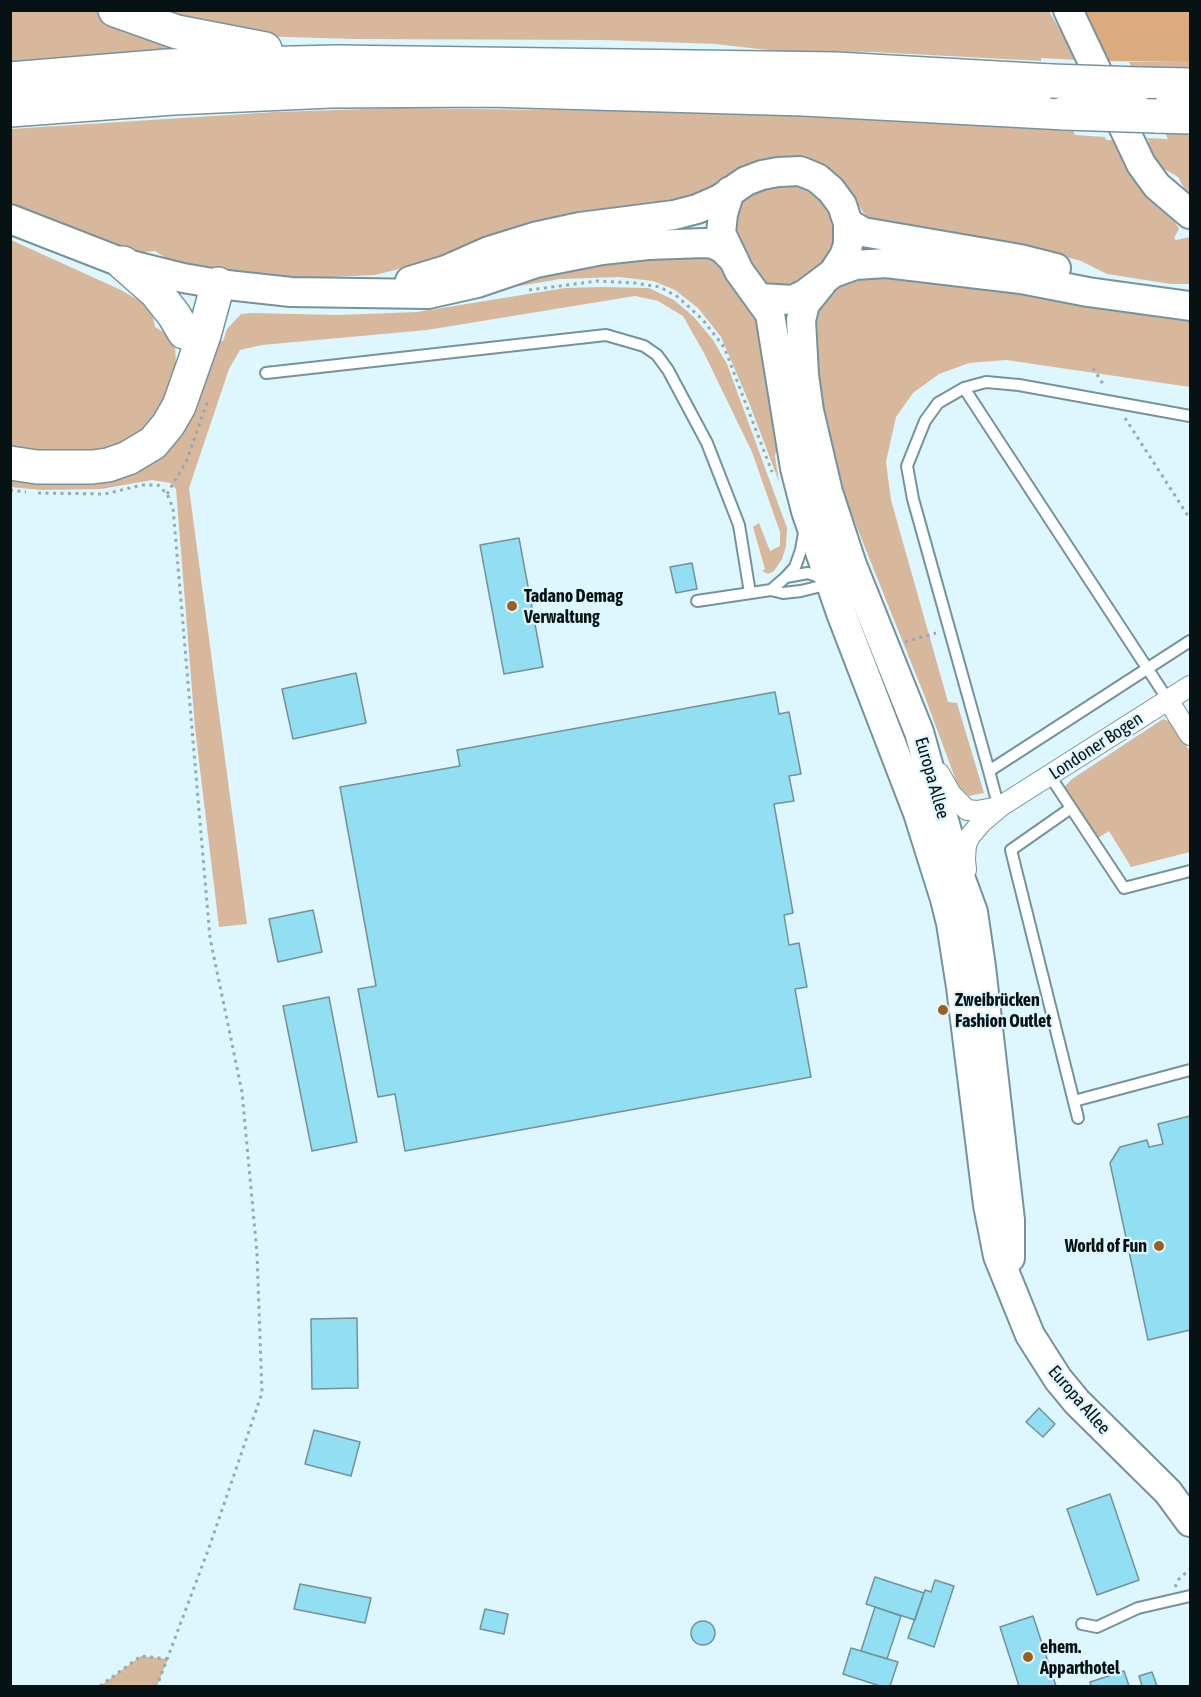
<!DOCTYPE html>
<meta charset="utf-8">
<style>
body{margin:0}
#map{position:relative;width:1201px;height:1697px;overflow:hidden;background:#def7fe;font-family:"Asap Condensed",sans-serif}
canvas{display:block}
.frame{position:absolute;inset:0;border:12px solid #071215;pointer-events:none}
</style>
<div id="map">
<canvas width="1201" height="1697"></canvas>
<div class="frame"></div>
</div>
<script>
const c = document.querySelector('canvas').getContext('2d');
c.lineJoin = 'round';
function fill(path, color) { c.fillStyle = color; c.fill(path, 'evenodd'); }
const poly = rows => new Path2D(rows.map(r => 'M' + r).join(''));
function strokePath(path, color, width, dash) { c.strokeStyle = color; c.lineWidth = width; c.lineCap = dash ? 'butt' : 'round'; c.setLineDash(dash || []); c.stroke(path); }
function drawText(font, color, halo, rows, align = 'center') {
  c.font = font + ' "Asap Condensed",sans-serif'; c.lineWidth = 4.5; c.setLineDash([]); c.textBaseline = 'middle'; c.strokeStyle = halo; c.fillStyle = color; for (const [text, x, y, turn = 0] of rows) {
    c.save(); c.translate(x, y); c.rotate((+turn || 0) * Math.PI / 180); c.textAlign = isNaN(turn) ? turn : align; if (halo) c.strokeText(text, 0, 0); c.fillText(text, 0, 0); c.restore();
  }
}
fill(poly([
 [10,11,100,11,199,48,11,62],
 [139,11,1049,11,1077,60,1041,58,1041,61,873,52,777,51,715,44,605,40,354,39,254,36],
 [1129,62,1190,62,1190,198,1178,177,1154,163,1140,143,1149,142,1147,138,1168,139],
 [396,108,714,112,1072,128,1075,135,1105,137,1106,140,1116,140,1124,165,1131,177,1150,201,1175,222,1179,229,1174,238,1176,240,1190,237,1190,284,1171,284,1107,274,1081,261,1045,251,871,220,863,212,844,183,826,166,804,155,778,157,755,162,739,168,702,193,375,275,310,278,247,275,175,264,155,251,135,253,11,206,10,129,276,112],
 [793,183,808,187,829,206,836,235,831,254,827,260,792,292,770,287,763,280,749,260,730,220,739,202,757,189],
 [11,240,121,290,145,304,152,311,155,327,167,334,175,345,176,364,170,395,148,432,112,451,11,453],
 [704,255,717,263,758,321,778,441,775,456,779,482,748,400,721,337,698,308,675,290,653,281,619,277,560,279,461,296,462,292,636,256],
 [868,270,1190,314,1190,387,1006,360,969,363,939,374,913,393,896,417,886,462,891,500,948,702,957,703,984,793,969,796,958,786,925,697,829,458,811,325,818,304,830,293,842,283],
 [602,287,649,288,674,300,694,317,713,340,727,364,787,528,786,546,782,559,774,571,768,574,762,571,765,569,753,527,759,523,770,551,780,546,780,532,752,452,704,353,683,316,658,301,635,296,427,330,262,345,240,350,229,369,189,488,247,924,219,927,195,728,176,489,170,483,152,480,101,489,41,490,11,487,11,472,118,475,211,339,223,341,227,329,241,314,252,313,338,315,417,312,565,288],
 [1163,719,1169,721,1175,726,1190,752,1190,852,1131,867,1109,831,1098,838,1065,786,1072,779],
 [141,1656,168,1659,157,1686,100,1686]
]), '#d8b89c');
fill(poly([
 [1079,11,1190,11,1190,62,1102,61]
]), '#dbaa7f');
const building = poly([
 [519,538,543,667,504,674,480,545,519,538],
 [692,563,697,589,676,593,670,567,692,563],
 [356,673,366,723,293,739,282,689,356,673],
 [775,692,779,714,789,712,801,774,789,776,794,801,774,804,793,913,784,915,789,945,799,943,807,987,795,989,811,1077,405,1151,395,1094,378,1097,358,989,376,986,340,787,460,766,457,750,775,692],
 [313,910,322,952,278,962,269,919,313,910],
 [329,997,357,1142,312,1151,283,1006,329,997],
 [1190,1116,1190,1330,1148,1340,1110,1163,1120,1147,1147,1140,1149,1147,1163,1144,1158,1124,1190,1116],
 [357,1318,358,1388,312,1389,311,1319,357,1318],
 [1039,1408,1055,1424,1043,1437,1026,1422,1039,1408],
 [314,1430,360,1442,351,1476,305,1464,314,1430],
 [1110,1494,1139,1580,1097,1595,1067,1509,1110,1494],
 [875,1577,924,1593,915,1620,866,1604,875,1577],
 [935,1580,954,1586,934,1647,908,1638,925,1590,931,1592,935,1580],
 [300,1584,371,1598,365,1623,294,1609,300,1584],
 [875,1607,901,1616,887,1659,861,1651,875,1607],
 [485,1609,508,1614,504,1634,480,1629,485,1609],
 [1033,1616,1056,1686,1019,1686,1000,1627,1033,1616],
 '691 1633a12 12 0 1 1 24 0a12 12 0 1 1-24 0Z',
 [851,1648,898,1662,890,1686,880,1686,843,1674,851,1648],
 [1124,1671,1129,1686,1091,1686,1090,1682,1124,1671],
 [1152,1672,1157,1686,1142,1686,1139,1676,1152,1672]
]);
fill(building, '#92def3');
strokePath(building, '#749199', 1.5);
const lane = poly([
 [266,373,606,335,644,346,657,355,668,370,707,443,739,525,750,593],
 [964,388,1168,700],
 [786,577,808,573,825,579],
 [771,590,786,577,795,567,801,550,804,533],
 [697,601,771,590,783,593,801,591,829,584],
 [989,771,1190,641],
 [1050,776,1124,888,1190,871],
 [1001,806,996,797,989,771,913,499,907,466,925,421,938,403,964,388,986,382,1019,385,1190,416],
 [1071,808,1011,850,1078,1118],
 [1074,1101,1190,1070],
 [1082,1624,1097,1627,1138,1608,1190,1596]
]);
const street = poly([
 [1168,700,1190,735],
 [939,773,951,794,967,810,977,811,999,807],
 [966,870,965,859,966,845,970,836,982,822,1001,806,1190,686]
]);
const secondary = poly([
 [1068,10,1141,164,1157,186,1190,214],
 [730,191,723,214,721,233,739,271,770,314,795,468,806,511,841,613,918,813,945,899,951,923,961,987,988,1205,998,1256,1030,1335,1058,1379,1077,1402,1168,1492,1190,1522],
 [10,219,123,263,183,278,218,284,291,292,428,294,477,283,536,263,602,250,648,245,705,243,714,244,723,249,734,260],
 [848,223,863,232,1020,259,1056,268],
 [833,273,855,265,886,263,1021,279,1088,292,1190,306],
 [410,281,446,270,489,251,534,237,580,227,674,215,697,209,720,199,746,181,762,175,778,172,800,171,817,178,831,190,842,205,848,223,848,245,844,256,833,273,805,294,793,300,760,298],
 [822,283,805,304,801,320,804,375,809,411,828,492,852,565,919,732,959,874,973,912,981,967,1010,1220,1010,1258]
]);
const highway = poly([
 [115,10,177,32,265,49],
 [10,79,167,66,337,62,836,69,1051,81],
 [1139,84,1190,85],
 [10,110,173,98,331,91,488,90,804,99,1065,113],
 [1156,116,1190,117],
 [123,263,156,292,174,315,184,332],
 [10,463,37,467,92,467,108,465,128,458,153,443,168,425,179,406,204,335,218,284]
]);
strokePath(lane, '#76939b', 14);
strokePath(street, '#76939b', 22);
strokePath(secondary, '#76939b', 32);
strokePath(highway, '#76939b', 36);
strokePath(poly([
 [529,290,598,281,634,283,660,287,678,297,703,320,724,347,772,472],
 [1093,368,1105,387],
 [1125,418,1190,519],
 [10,490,26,492],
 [38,493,105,494,142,485,158,485,167,494,173,508,210,938,242,1092,257,1253,262,1393,210,1545,157,1686],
 [167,494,186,462,208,400],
 [905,642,936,633],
 [1175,1587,1179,1579,1190,1569],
 [100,1686,141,1656,168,1659]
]), '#95aaaf', 3, [3, 4.5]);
strokePath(lane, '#fff', 10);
strokePath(street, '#fff', 20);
strokePath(secondary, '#fff', 28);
strokePath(highway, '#fff', 33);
const highwayBridge = poly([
 [1051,81,1139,84],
 [1065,113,1156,116]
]);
strokePath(highwayBridge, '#76939b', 36, []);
strokePath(highwayBridge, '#fff', 33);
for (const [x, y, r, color] of [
 [512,606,6,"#9b6021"],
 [943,1010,6,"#9b6021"],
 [1159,1246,6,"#9b6021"],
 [1028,1657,6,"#9b6021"]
]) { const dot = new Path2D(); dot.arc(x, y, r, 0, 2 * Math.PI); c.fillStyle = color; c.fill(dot); strokePath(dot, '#def7fe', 2); }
drawText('bold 18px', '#071215', '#def7fe', [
 ["Tadano Demag",524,596],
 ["Verwaltung",524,617],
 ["Zweibrücken",955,1000],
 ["Fashion Outlet",955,1021],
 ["World of Fun",1147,1246,"right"],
 ["ehem.",1040,1647],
 ["Apparthotel",1040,1668]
], 'left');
drawText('18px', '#071215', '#def7fe', [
 ["Londoner Bogen",1096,746,-33],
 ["Europa Allee",932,778,74],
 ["Europa Allee",1079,1400,49]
]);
</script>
